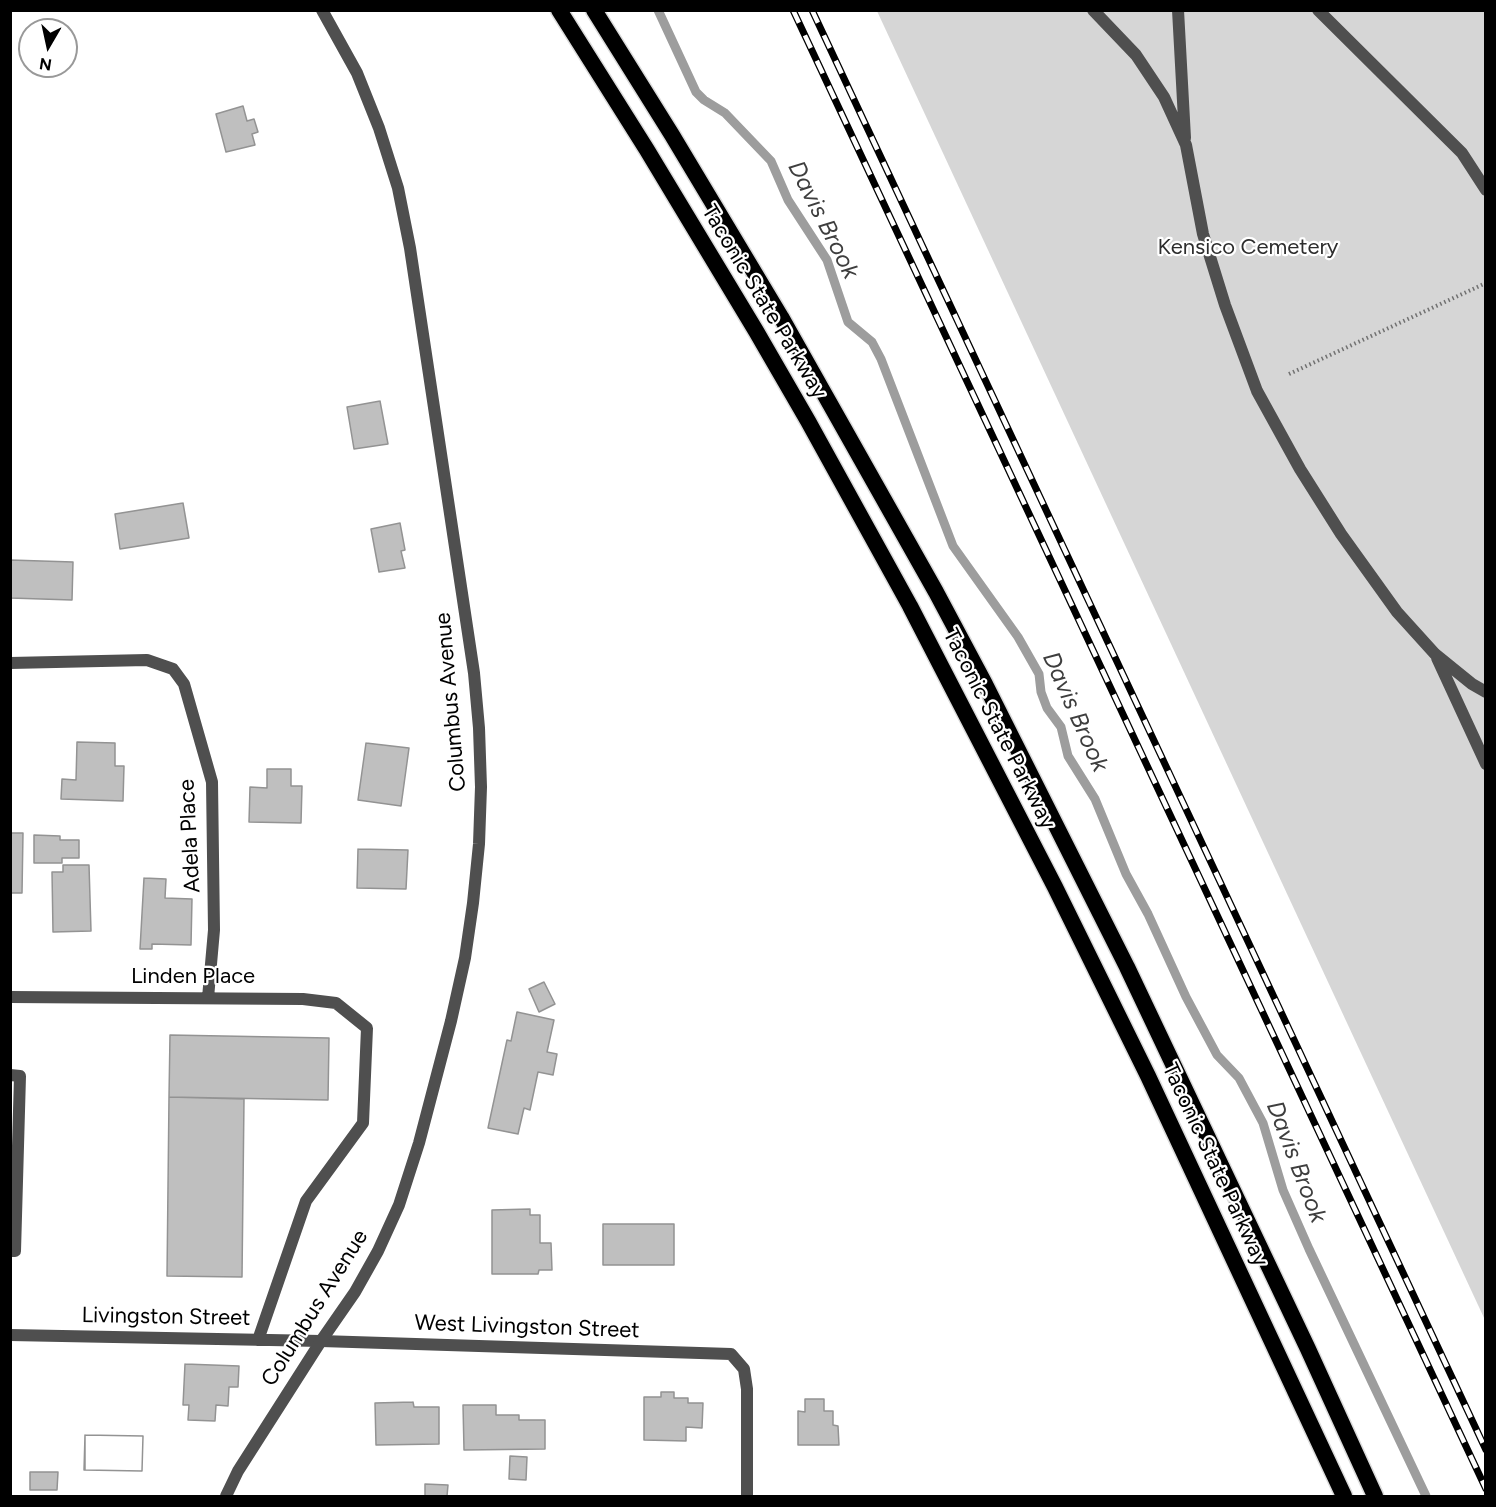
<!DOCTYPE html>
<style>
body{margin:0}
#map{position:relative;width:1496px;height:1507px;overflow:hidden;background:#fff;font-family:Figtree,sans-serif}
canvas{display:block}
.frame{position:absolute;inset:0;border:12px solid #000;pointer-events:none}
.north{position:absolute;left:18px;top:18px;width:60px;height:60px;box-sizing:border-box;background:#fff;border:2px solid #999;border-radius:50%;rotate:189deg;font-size:16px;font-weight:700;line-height:24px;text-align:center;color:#000}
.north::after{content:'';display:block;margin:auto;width:21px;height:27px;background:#000;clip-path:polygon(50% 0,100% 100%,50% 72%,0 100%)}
</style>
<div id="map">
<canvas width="1496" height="1507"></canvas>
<div class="frame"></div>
<div class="north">N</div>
</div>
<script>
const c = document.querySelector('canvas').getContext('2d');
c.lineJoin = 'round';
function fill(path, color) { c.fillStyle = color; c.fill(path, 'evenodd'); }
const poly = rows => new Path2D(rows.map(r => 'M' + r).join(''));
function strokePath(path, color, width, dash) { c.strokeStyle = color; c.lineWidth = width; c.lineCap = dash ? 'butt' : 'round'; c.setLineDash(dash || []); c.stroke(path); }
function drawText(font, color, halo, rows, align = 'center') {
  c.font = font + ' Figtree,sans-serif'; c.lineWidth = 4.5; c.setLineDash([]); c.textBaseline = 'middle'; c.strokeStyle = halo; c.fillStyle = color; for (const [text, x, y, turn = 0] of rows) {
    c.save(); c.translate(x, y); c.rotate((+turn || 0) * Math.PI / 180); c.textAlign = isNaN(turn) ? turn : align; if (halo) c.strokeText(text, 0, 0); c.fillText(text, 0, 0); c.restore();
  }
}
fill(poly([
 [877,11,1485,11,1485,1320]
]), '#d6d6d6');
strokePath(poly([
 [658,10,696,92,704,100,725,113,771,161,788,200,827,260,848,322,872,342,881,359,953,546,1018,637,1039,674,1041,692,1047,708,1061,727,1068,756,1095,799,1126,874,1148,914,1186,997,1217,1055,1239,1078,1263,1123,1283,1190,1309,1249,1426,1496]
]), '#9d9d9d', 9);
const building = poly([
 [243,106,247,121,254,119,258,132,252,134,255,145,226,152,216,114,243,106],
 [380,401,388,444,354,449,347,407,380,401],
 [183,503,189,538,120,549,115,514,183,503],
 [400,523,405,550,401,551,405,568,379,572,371,529,400,523],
 [10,560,73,562,72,600,10,598,10,560],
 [77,742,115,743,115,766,124,766,123,801,61,799,62,779,76,780,77,742],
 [366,743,409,748,401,806,358,800,366,743],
 [267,769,291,769,291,786,302,786,301,823,249,822,250,787,267,788,267,769],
 [10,833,23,833,22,893,10,893,10,833],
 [34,835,60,836,60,840,79,840,79,858,62,858,62,863,34,863,34,835],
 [358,849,408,850,406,889,357,888,358,849],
 [63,865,89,865,91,931,53,932,52,872,63,872,63,865],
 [144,878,166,879,165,898,192,899,191,945,152,944,152,949,140,949,144,878],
 [544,982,555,1004,539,1012,529,989,544,982],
 [517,1012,554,1020,547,1052,557,1054,553,1075,538,1072,530,1110,524,1108,518,1134,488,1128,507,1040,511,1041,517,1012],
 [170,1035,329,1038,328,1100,169,1097,170,1035],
 [169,1097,244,1099,242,1277,167,1276,169,1097],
 [530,1209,530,1215,540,1215,540,1243,551,1243,552,1270,539,1270,538,1274,492,1274,492,1210,530,1209],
 [603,1224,674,1224,674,1265,603,1265,603,1224],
 [185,1364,239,1366,238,1387,229,1387,228,1406,216,1405,215,1421,188,1420,189,1405,183,1405,185,1364],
 [661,1392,674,1392,674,1398,688,1398,688,1403,703,1403,702,1428,686,1427,686,1441,644,1440,644,1397,661,1397,661,1392],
 [805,1399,824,1399,824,1411,833,1411,833,1425,838,1426,839,1445,798,1445,798,1411,805,1412,805,1399],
 [413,1402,414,1407,439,1407,439,1444,376,1445,375,1403,413,1402],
 [463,1405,496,1405,496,1415,519,1415,519,1420,545,1420,545,1449,464,1450,463,1405],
 [85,1435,143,1436,142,1471,84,1470,85,1435],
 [85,1435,143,1436,142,1471,85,1470,85,1435],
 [510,1456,527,1457,526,1480,509,1479,510,1456],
 [30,1472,58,1472,57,1490,30,1490,30,1472],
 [425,1484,448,1485,447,1496,425,1496,425,1484]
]);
fill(building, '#bfbfbf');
strokePath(building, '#939393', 1.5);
const trunk = poly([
 [559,10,647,150,756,331,808,421,910,606,1055,887,1148,1076,1344,1496],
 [594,10,672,135,781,317,936,592,985,684,1127,967,1308,1349,1375,1496]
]);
strokePath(trunk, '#dbdbdb', 19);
strokePath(poly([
 [1289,374,1486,283]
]), '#717171', 4, [1.5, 3]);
strokePath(poly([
 [1093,10,1136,55,1164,97,1186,145,1203,234,1225,305,1257,391,1300,469,1341,534,1397,612,1435,654,1472,684,1486,692],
 [1178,10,1185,138],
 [1437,658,1486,764],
 [10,1075,20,1076,15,1251,10,1251]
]), '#4f4f4f', 12);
strokePath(poly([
 [10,663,147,660,173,669,184,684,212,782,214,930,208,998],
 [10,997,303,999,336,1003,367,1028,363,1123,306,1201,258,1340],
 [10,1335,321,1341,731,1354,744,1369,747,1389,747,1496]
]), '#4f4f4f', 12);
strokePath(poly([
 [1318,10,1462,153,1486,190],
 [226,1496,238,1471,321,1341,355,1292,378,1251,399,1205,419,1143,451,1021,465,958,473,903,479,844,481,787,479,728,474,673,410,248,398,188,379,128,357,73,322,10]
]), '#4f4f4f', 12);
strokePath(trunk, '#000', 16);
const rail = poly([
 [793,10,1486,1489],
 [812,10,1486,1450]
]);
strokePath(rail, '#000', 7);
strokePath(rail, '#fff', 4.5, [14]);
drawText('22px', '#2d2d2d', '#fff', [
 ["Kensico Cemetery",1248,248]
]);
drawText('22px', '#000', '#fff', [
 ["Taconic State Parkway",764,302,59],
 ["Columbus Avenue",451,702,-95],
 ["Taconic State Parkway",999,729,63],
 ["Adela Place",190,836,-93],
 ["Linden Place",193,977],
 ["Taconic State Parkway",1215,1165,65],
 ["Columbus Avenue",315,1308,-58],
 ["Livingston Street",166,1317,1],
 ["West Livingston Street",527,1327,2]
]);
drawText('italic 24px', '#3e3e3e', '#fff', [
 ["Davis Brook",823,220,63],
 ["Davis Brook",1075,712,66],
 ["Davis Brook",1296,1162,69]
]);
</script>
